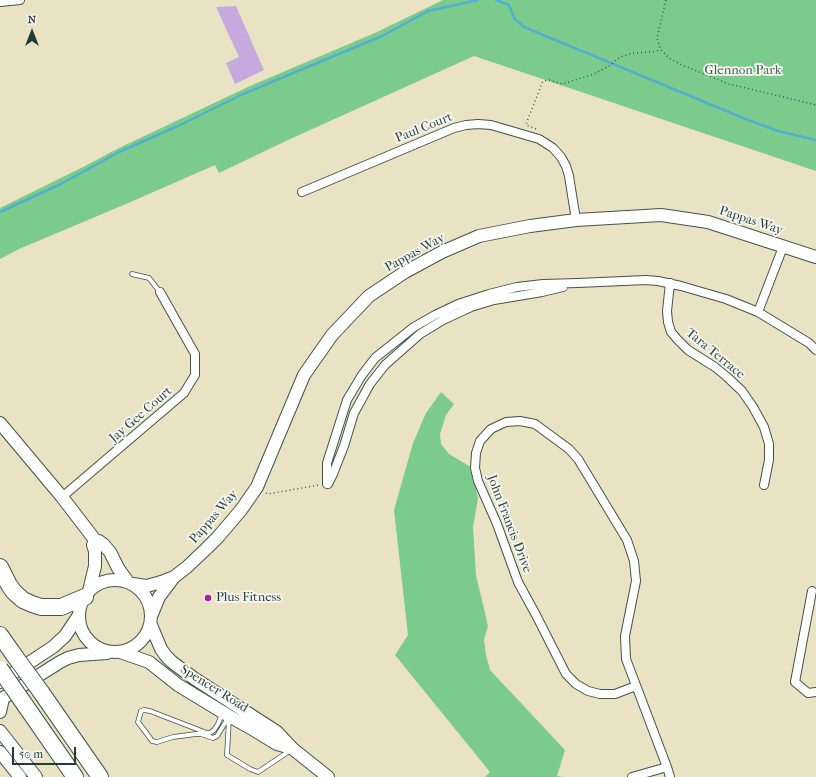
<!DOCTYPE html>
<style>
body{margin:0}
#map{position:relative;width:816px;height:777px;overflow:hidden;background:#eae3c3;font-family:"IM FELL French Canon",serif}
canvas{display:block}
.north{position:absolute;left:12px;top:12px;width:40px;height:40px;-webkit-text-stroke:3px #f6f6f2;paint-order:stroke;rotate:0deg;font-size:11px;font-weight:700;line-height:16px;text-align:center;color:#1f3d34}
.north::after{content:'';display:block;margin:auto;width:14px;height:18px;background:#1f3d34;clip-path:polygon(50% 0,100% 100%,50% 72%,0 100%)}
.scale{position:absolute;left:12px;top:747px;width:64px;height:18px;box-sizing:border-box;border:2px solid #1f3d34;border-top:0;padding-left:5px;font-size:12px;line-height:14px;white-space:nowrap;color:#1f3d34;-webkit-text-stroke:3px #f6f6f2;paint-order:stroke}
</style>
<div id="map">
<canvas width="816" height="777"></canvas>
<div class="north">N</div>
<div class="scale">50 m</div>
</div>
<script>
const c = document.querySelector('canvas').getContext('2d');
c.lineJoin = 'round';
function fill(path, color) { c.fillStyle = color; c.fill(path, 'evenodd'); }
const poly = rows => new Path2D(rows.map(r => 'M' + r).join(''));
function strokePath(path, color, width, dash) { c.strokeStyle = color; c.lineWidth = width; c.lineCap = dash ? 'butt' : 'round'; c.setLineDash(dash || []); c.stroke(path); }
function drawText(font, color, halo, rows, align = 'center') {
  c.font = font + ' "IM FELL French Canon",serif'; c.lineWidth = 3.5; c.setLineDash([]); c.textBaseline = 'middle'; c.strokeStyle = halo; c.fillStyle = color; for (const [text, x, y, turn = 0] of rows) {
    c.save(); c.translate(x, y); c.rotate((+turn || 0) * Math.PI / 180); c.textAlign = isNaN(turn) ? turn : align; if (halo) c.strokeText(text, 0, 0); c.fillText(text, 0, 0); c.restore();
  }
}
fill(poly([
 [443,0,816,0,816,171,474,56,288,140,219,173,215,165,126,204,19,249,0,259,0,208,85,166,119,148,250,86,377,32],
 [441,392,454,404,446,415,442,428,440,434,441,444,449,454,471,467,478,498,473,527,476,575,488,626,484,640,486,655,490,670,565,750,557,776,563,777,485,777,490,772,395,655,408,635,394,510,413,443,426,413]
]), '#7bcb8c');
strokePath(poly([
 [496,0,509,5,514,18,524,27,748,120,778,131,816,140],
 [0,212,61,184,119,152,178,126,243,94,382,36,428,11,478,0]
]), '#51afcf', 2.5);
fill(poly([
 [236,6,264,70,235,84,226,63,239,57,216,7]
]), '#c6aadf');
const lane = poly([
 [132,274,149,278,160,292],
 [222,714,218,724,214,730,210,733,207,733,150,711,144,710,141,711,138,722,150,738,152,741,157,742,173,737,196,734,201,734,213,738,217,736,228,718],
 [229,718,227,755,250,769,258,772,291,750]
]);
const street = poly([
 [0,2,20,0],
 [302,192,454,128,466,125,478,124,491,125,539,139,553,148,561,157,566,166,569,176,576,220],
 [670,283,667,311,668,322,671,332,677,339,688,350,715,367,726,376,742,391,753,407,764,427,769,444,769,460,764,485],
 [758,312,783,247],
 [327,484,327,463,347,400,362,375,375,358,414,327,435,315,458,304,489,294,517,287,543,284,578,283,646,280,658,281,681,286,726,299,758,312,809,343,816,350],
 [328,484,333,474,344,446,354,413,370,384,385,365,420,334,443,320,471,307,494,300,542,292,563,287],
 [62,497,184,393,195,375,195,354,160,292],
 [812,591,795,682,808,693,816,692],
 [636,686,615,694,600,694,588,691,576,684,566,674,536,615,518,582,497,524,478,481,475,468,476,453,480,441,491,429,506,422,520,421,535,424,569,449,578,459,627,540,634,561,636,581,625,636,626,659,667,767,670,777],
 [632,777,667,767]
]);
const secondary = poly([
 [0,423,62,497,95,540,99,541,103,544,110,552,118,568,128,582],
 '79 616a36 36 0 1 1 72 0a36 36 0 1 1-72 0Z',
 [133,584,147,586,161,582,174,577,187,567,207,548,218,537,241,510,257,487,304,375,332,335,369,296,405,272,442,252,479,236,530,226,576,220,661,215,708,222,816,257],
 [89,591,95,566,95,551,93,545,95,540],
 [152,614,159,597,174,577],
 [151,625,161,649,166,656,172,662,195,679,277,732,293,749,328,777],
 [120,652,149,662,178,685,229,716,254,730,277,744,291,748],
 [0,682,53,647,65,636,79,615],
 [0,700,60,662,68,658,79,655,107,653],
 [0,712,3,698],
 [0,731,36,777],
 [0,752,20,777]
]);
const highway = poly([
 [0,567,9,585,14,592,23,600,32,604,41,607,61,607,85,597],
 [0,635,14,655],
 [41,692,100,777],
 [25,705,75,777]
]);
strokePath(lane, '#3d5649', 5.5);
strokePath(street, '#3d5649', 10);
strokePath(secondary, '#3d5649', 14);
strokePath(highway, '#3d5649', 18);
strokePath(poly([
 [666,0,657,38,661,50,669,58,682,65,729,84,816,105],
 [536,129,526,125,528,119,543,81,549,80,562,84,569,82,594,74,609,66,620,57,633,53,651,52,661,50],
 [266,493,268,494,319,485]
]), '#3d5649', 1.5, [1, 3]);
strokePath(lane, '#fff', 4);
strokePath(street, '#fff', 8);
strokePath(secondary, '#fff', 12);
strokePath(highway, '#fff', 16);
const highwayBridge = poly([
 [14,655,41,692],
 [0,669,25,705]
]);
strokePath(highwayBridge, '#3d5649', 18, []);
strokePath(highwayBridge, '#fff', 16);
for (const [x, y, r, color] of [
 [208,598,4,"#b5179e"]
]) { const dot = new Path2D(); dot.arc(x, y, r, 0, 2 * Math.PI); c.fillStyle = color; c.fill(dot); strokePath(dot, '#f6f6f2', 1.5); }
drawText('13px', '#36604a', '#f6f6f2', [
 ["Glennon Park",743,71]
]);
drawText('13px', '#1f3d34', '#f6f6f2', [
 ["Paul Court",424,128,-22],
 ["Pappas Way",751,221,18],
 ["Pappas Way",415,253,-29],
 ["Tara Terrace",715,354,39],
 ["Jay Gee Court",141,415,-41],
 ["Pappas Way",214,517,-49],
 ["John Francis Drive",509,524,69],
 ["Spencer Road",214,689,32]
]);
drawText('13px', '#1f3d34', '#f6f6f2', [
 ["Plus Fitness",216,598]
], 'left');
</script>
